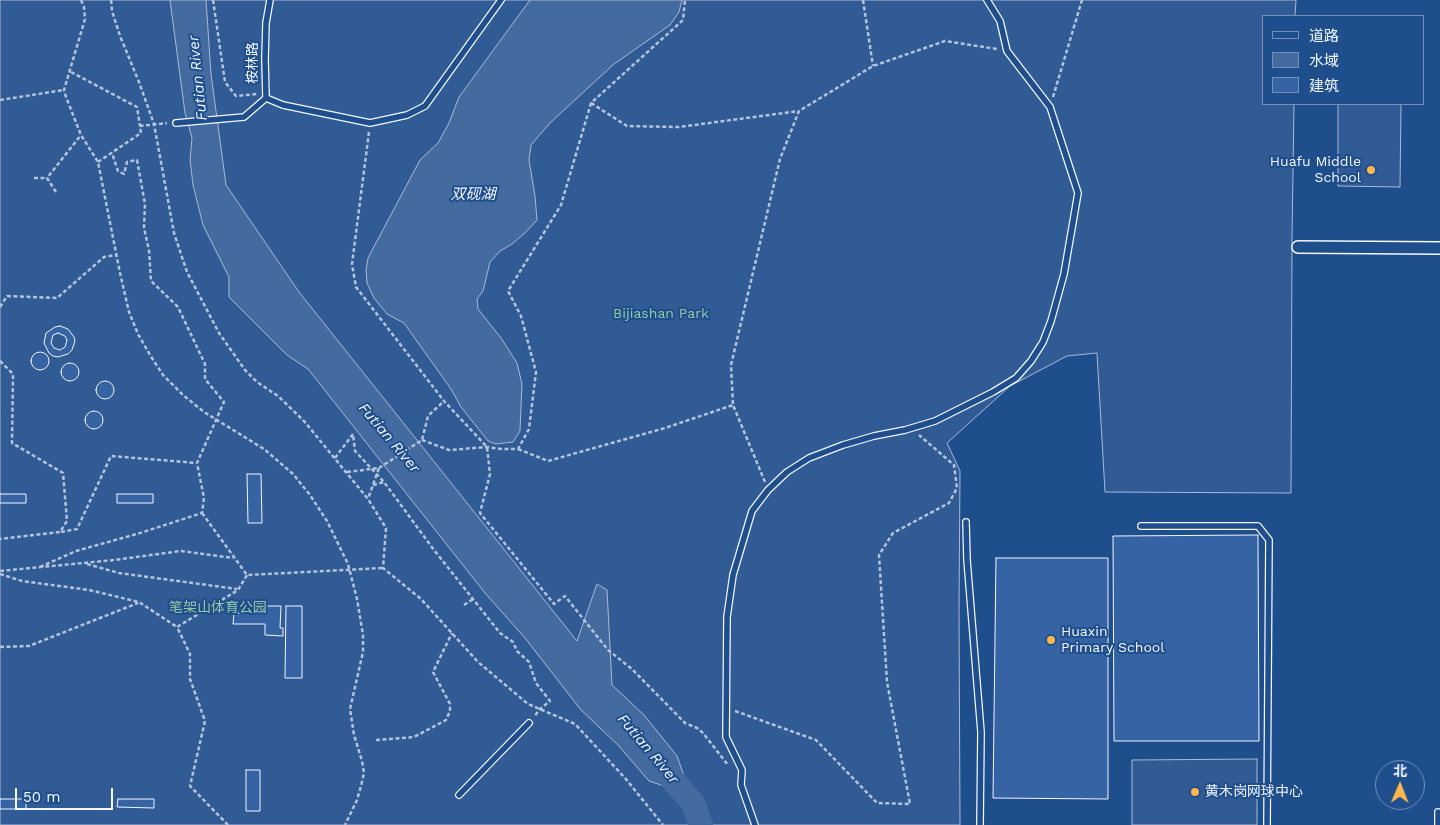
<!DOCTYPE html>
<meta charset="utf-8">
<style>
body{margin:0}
#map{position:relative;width:1440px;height:825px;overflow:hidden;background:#1f4e8c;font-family:"Work Sans","Noto Sans SC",sans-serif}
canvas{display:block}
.legend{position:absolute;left:1262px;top:15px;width:162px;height:90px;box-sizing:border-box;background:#1f4e8c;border:1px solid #7391ba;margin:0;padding:6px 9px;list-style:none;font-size:15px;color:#f2f6ff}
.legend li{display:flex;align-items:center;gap:10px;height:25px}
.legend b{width:25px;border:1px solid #7391ba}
.north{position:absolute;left:1375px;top:760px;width:50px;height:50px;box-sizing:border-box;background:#1f4e8c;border:1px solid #7391ba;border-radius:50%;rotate:1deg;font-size:14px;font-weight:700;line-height:20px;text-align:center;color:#f2f6ff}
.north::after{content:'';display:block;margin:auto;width:18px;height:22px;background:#ffb74d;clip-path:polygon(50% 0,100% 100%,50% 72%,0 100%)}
.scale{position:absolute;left:15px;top:788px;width:98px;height:22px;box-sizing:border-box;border:2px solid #f2f6ff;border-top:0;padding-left:6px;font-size:15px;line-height:18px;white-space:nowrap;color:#f2f6ff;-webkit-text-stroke:4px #1f4e8c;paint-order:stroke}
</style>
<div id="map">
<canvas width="1440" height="825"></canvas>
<ul class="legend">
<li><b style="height:6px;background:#1f4e8c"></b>道路</li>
<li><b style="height:14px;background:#446ba0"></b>水域</li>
<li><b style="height:14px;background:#3563a3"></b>建筑</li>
</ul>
<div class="north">北</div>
<div class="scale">50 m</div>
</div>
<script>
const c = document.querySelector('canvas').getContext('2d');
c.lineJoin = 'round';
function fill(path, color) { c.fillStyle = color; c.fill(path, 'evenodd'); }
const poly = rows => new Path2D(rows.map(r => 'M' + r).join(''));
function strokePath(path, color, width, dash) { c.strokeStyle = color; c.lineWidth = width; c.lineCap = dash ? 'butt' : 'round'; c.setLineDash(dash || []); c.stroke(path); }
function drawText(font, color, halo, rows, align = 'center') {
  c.font = font + ' "Work Sans","Noto Sans SC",sans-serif'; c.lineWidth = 4; c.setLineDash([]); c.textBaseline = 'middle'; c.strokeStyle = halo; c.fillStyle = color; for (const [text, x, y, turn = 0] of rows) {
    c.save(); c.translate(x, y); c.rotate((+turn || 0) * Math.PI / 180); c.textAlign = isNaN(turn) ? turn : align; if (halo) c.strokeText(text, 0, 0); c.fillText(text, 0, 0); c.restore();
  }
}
const built = poly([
 [0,0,1296,0,1295,16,1264,16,1264,104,1294,104,1292,238,1291,493,1105,492,1097,353,1067,356,1010,386,947,443,960,471,959,609,960,825,0,825,0,0],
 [1338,104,1401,104,1400,187,1338,186,1338,104],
 [1257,759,1257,825,1132,825,1132,760,1257,759]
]);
fill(built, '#305b95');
strokePath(built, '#a8bbd7', 1);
const water = poly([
 [170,0,206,0,211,74,226,185,299,292,577,641,597,584,607,590,612,685,644,715,677,756,684,776,670,788,649,781,618,745,581,710,525,638,485,593,308,369,287,355,229,297,229,277,203,225,193,185,190,160,192,138,185,113,170,0],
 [530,0,682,0,679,12,670,25,614,64,550,123,531,145,529,160,535,196,537,220,526,232,512,244,500,251,490,262,483,291,477,299,478,309,501,338,517,363,522,384,520,431,513,442,496,444,488,441,461,407,451,389,404,323,387,314,374,298,367,283,366,270,368,258,420,160,438,143,449,123,459,97,530,0]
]);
fill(water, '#446ba0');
strokePath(water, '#a8bbd7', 1);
strokePath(poly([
 [654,759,693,803,701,825]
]), '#446ba0', 24);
const building = poly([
 [60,326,68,329,74,337,75,341,72,350,68,354,58,357,53,356,49,353,44,343,46,333,55,327,60,326],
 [58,333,65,336,67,340,65,347,60,350,54,348,51,343,53,335,58,333],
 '31 361a9 9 0 1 1 18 0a9 9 0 1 1-18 0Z',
 '61 372a9 9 0 1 1 18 0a9 9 0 1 1-18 0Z',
 '96 390a9 9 0 1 1 18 0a9 9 0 1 1-18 0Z',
 '85 420a9 9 0 1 1 18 0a9 9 0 1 1-18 0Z',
 [247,474,261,474,262,523,248,523,247,474],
 [0,494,26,494,26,503,0,503,0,494],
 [117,494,153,494,153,503,117,503,117,494],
 [1258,535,1259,741,1114,741,1113,536,1258,535],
 [996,558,1108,558,1108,799,993,798,996,558],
 [264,606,281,606,280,628,283,628,283,636,265,635,265,624,233,624,234,613,240,613,241,608,264,608,264,606],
 [286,606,302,606,302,678,285,678,286,606],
 [246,770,260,770,260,811,246,811,246,770],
 [0,799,26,799,26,809,0,809,0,799],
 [118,799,154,799,154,808,117,807,118,799]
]);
fill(building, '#3563a3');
strokePath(building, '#f2f6ff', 1);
const service = poly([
 [266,98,283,105,370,123,407,115,425,106,501,0],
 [176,123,244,117,266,98,265,59,266,23,270,0],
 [966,522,967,560,981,732,980,825],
 [1141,526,1258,526,1269,540,1267,825],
 [459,795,529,723],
 [755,825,741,785,742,770,726,737,727,617,733,575,752,511,768,490,787,472,809,458,843,445,874,436,905,430,935,421,993,392,1016,378,1031,361,1043,342,1051,321,1064,274,1078,193,1050,107,1007,51,1000,21,987,0],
 [1438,825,1438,812]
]);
const minor = poly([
 [1298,247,1440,248]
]);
strokePath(service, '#f2f6ff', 8);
strokePath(minor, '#f2f6ff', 14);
strokePath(poly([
 [81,0,84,7,85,19,64,90,66,97,81,135,98,162,120,273,129,312,138,334,150,355,163,375,183,395,204,412,264,449,293,474,310,495,327,521,348,564,357,599,363,635,363,652,350,709,354,735,362,761,364,773,361,786,357,800,345,825],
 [111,0,112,11,120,36,139,82,154,124,174,233,187,272,219,333,245,370,257,382,278,396,304,421,368,499,386,528,383,568,421,599,478,662,528,704,575,724,625,778,663,825],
 [213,0,225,82,236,96,257,94],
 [863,0,873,66],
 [71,72,137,107,140,126],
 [1053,97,1082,0],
 [0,100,64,90],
 [591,103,627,126,679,127,799,111],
 [369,132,352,264,356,287,444,401,487,447,490,474,480,513,554,604,565,596,608,650,632,669,685,723,697,728,703,733,728,765],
 [98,162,141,133,140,126,167,123],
 [34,178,47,178],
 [56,192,47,178,81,135],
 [0,307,7,296,57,298,104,257,116,255],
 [0,361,13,374,12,443,63,473,67,521,60,532,0,539],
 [422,440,449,450,487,447,501,449,518,449,529,429,536,372,521,316,508,291,561,205,591,103,683,20,685,0],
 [518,449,548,461,665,428,733,405],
 [335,458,353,434,355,451,384,482,434,550,500,633,513,642,517,651,529,662,536,683,550,701,540,709,534,717],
 [379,468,422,440,428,416,444,401],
 [765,482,733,405,731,365,780,159,799,111,873,66,945,41,997,49],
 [373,485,384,482],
 [202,513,247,575,383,568],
 [61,532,77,529,111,456,197,463],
 [87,564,119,573,237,589],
 [40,567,76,551,137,534,202,513,204,498,197,463,224,402,205,379,205,364,178,307,151,281,149,250,144,228,145,204,137,160,127,162,124,174,118,171,112,153],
 [0,571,114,560,181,551,233,558],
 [0,574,22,581,89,590,139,602,177,627],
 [464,605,473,599],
 [0,647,29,646,138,603],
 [735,711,816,740,877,803,910,804,887,682,879,555,893,533,949,503,957,488,954,465,919,435],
 [376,740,414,737,446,720,450,711,450,704,433,672,452,633],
 [228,825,190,786,205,721,190,679,190,654,177,627,238,590,247,575]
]), '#b3c4dc', 2.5, [4, 2.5]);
strokePath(service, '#1f4e8c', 5.5);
strokePath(minor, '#1f4e8c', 11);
strokePath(poly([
 [347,472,379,468,368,499]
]), '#b3c4dc', 2.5, [4, 2.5]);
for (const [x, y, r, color] of [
 [1371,170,5,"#ffb74d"],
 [1051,640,5,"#ffb74d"],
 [1195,792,5,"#ffb74d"]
]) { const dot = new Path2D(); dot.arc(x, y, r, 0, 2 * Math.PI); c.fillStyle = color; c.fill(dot); strokePath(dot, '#1f4e8c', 2); }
drawText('14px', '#f2f6ff', '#1f4e8c', [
 ["桉林路",253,63,-90]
]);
drawText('14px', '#f2f6ff', '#1f4e8c', [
 ["Huafu Middle",1361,162,"right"],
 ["School",1361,178,"right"],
 ["Huaxin",1061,632],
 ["Primary School",1061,648],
 ["黄木岗网球中心",1205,792]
], 'left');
drawText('14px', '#97c8a6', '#1f4e8c', [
 ["Bijiashan Park",661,314],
 ["笔架山体育公园",218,608]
]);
drawText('italic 15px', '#f2f6ff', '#1f4e8c', [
 ["Futian River",198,78,-96],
 ["双砚湖",473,195],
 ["Futian River",389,438,50],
 ["Futian River",648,749,50]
]);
</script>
